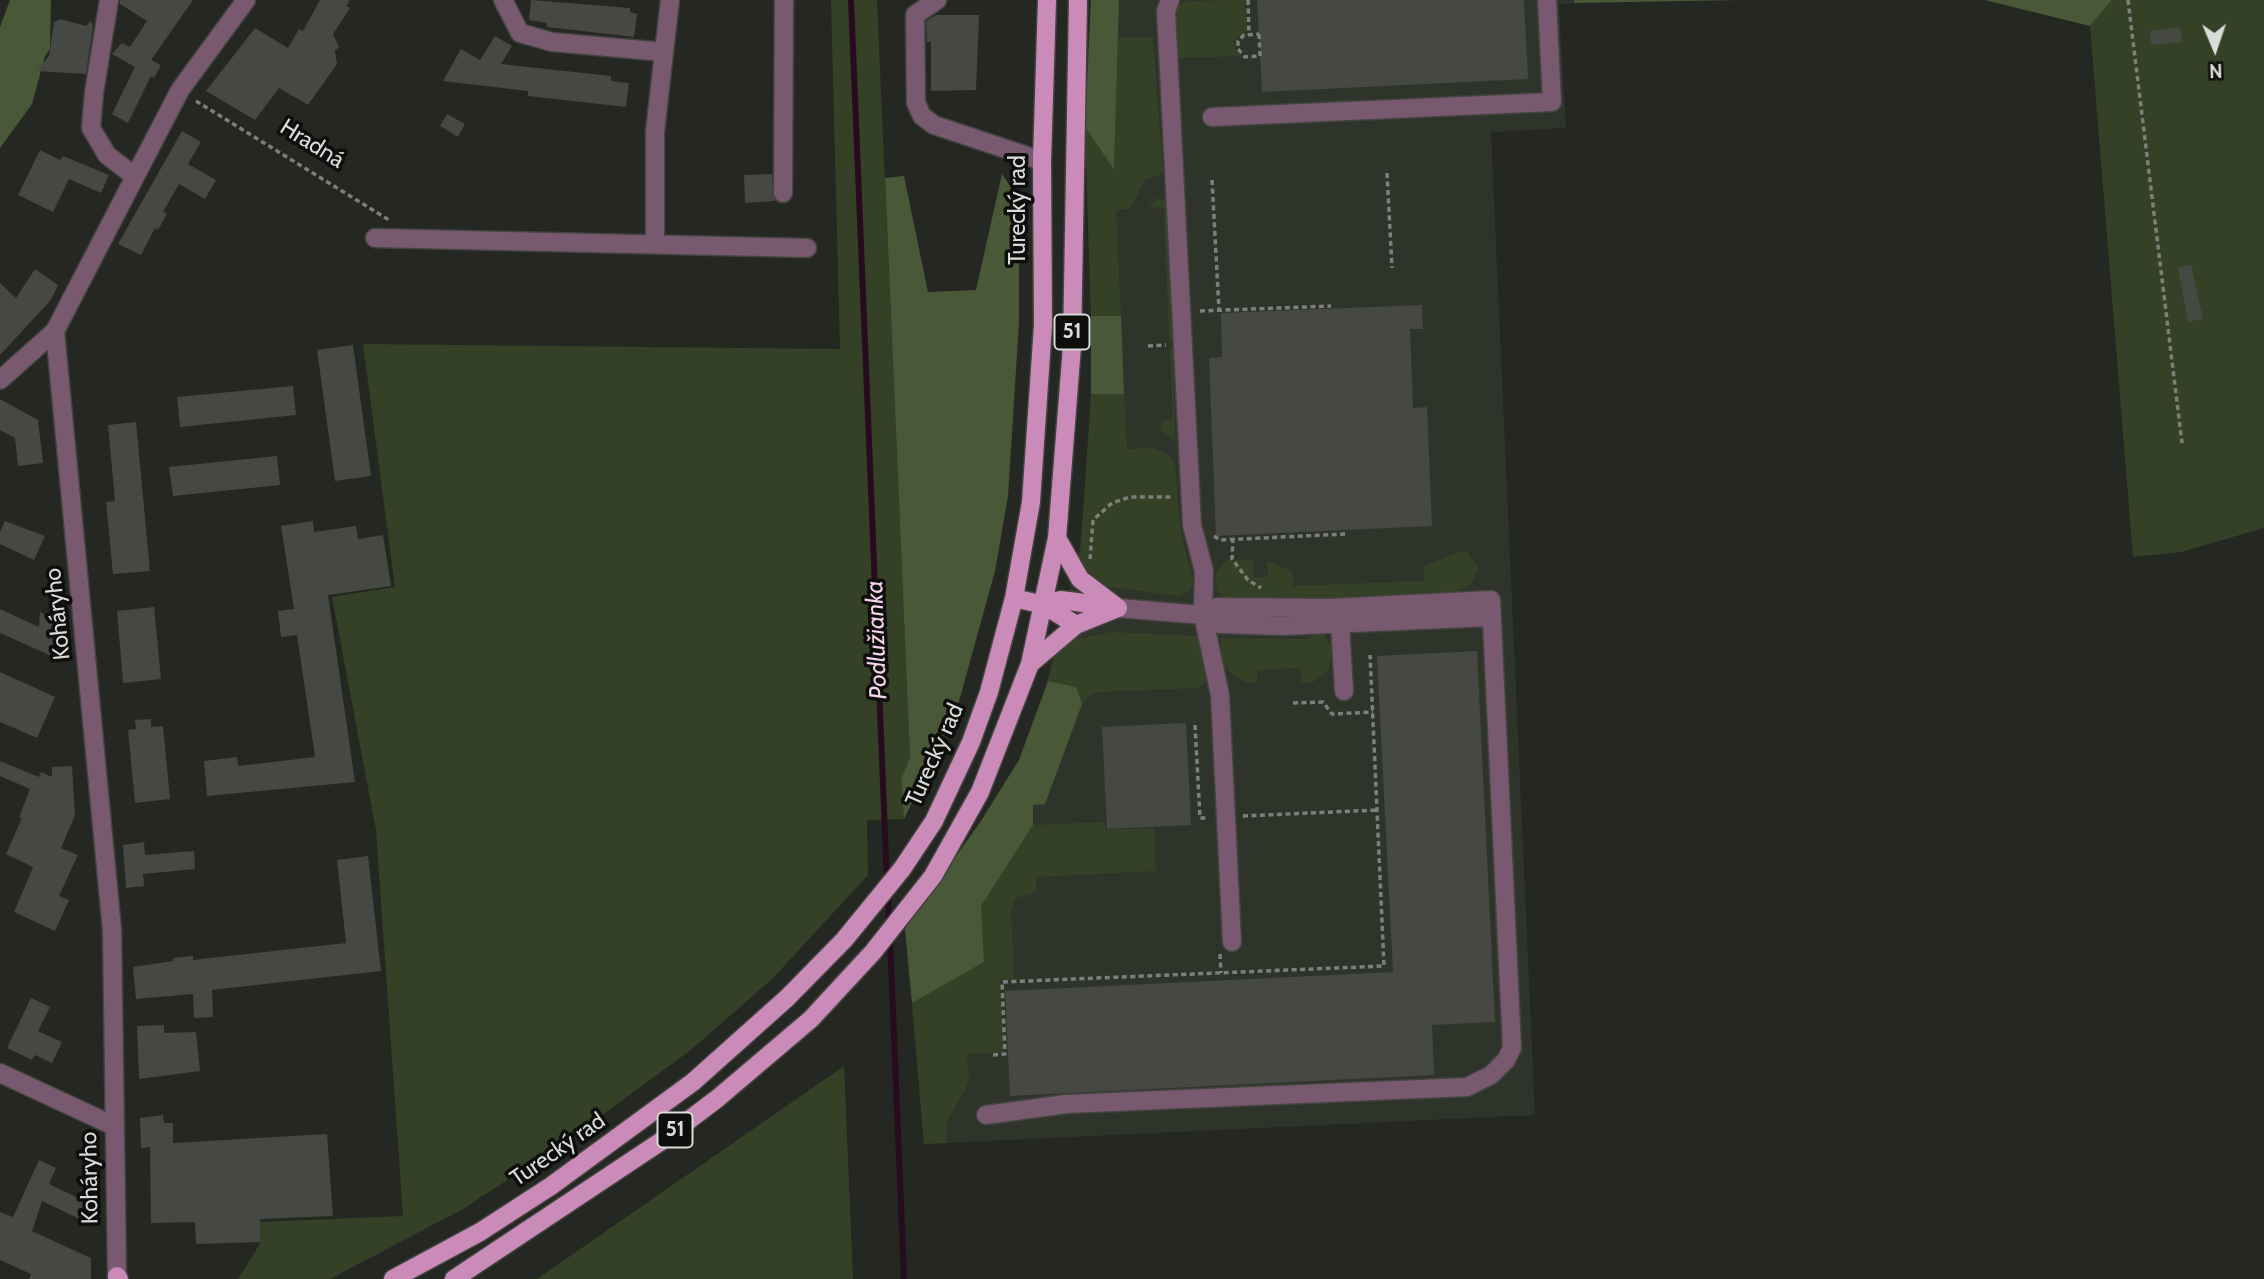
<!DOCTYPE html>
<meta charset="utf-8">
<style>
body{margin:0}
#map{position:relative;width:2264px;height:1279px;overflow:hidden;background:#252722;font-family:Cabin,sans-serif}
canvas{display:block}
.north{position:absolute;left:2180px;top:14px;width:70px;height:70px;-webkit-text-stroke:5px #0e0f0d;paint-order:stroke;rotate:178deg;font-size:19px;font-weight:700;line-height:28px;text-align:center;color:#dadcd9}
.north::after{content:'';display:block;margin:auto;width:24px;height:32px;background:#dadcd9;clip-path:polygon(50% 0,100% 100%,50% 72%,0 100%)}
</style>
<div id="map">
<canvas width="2264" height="1279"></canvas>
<div class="north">N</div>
</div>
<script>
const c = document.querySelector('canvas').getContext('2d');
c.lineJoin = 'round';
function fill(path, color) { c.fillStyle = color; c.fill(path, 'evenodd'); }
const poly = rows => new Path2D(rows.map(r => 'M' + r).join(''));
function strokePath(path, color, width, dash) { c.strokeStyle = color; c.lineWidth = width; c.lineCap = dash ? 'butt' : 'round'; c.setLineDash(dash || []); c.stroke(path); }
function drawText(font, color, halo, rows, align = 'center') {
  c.font = font + ' Cabin,sans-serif'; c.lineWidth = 7; c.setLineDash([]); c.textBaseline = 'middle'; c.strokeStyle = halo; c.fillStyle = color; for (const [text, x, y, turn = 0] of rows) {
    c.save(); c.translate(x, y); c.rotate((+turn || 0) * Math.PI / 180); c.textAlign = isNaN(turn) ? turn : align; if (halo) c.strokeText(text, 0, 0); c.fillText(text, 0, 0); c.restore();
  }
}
fill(poly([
 [1091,0,1574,0,1574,3,1559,5,1566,128,1491,132,1535,1115,924,1144,905,928,981,821,1019,760,1042,701,1080,546,1090,431,1092,348,1085,127]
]), '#2f342a');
fill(poly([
 [831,0,877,0,910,758,901,779,904,819,867,820,868,875,772,979,692,1049,567,1141,463,1209,330,1279,238,1279,261,1242,260,1222,403,1216,376,830,332,597,395,587,363,344,840,349],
 [1245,0,1247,31,1235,39,1236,51,1241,56,1178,58,1177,5,1191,1],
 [2112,0,2264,0,2264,528,2181,552,2133,557,2090,26],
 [1118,38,1153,38,1163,173,1145,180,1130,209,1116,210,1121,316,1091,316,1085,127,1114,168],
 [1157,198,1165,201,1167,206,1173,341,1169,341,1164,208,1149,207],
 [1170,348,1173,348,1175,443,1160,429,1162,421,1173,419],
 [1091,394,1124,394,1127,449,1154,448,1167,454,1175,462,1180,529,1193,581,1190,590,1179,596,1104,586,1090,579,1080,559],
 [1461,551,1467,552,1478,568,1473,581,1453,596,1276,603,1229,601,1218,592,1215,580,1217,572,1226,561,1253,559,1254,578,1268,577,1267,561,1292,571,1293,586,1424,581,1424,566],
 [1111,632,1197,636,1206,646,1211,673,1208,681,1197,688,1099,692,1088,696,1082,704,1075,687,1048,681,1055,655,1076,634,1078,639],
 [1314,632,1323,634,1333,647,1328,671,1313,682,1301,682,1300,668,1257,670,1257,684,1246,682,1233,675,1222,662,1221,638,1308,639],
 [1105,822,1106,830,1154,828,1156,871,1036,877,1036,892,1016,898,1011,910,1014,979,1000,980,1003,1052,967,1054,969,1082,946,1123,946,1143,924,1144,912,1003,984,962,981,906,1033,825],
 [844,1066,853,1279,537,1279]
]), '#354126');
fill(poly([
 [10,0,51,0,50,49,45,56,32,104,0,148,0,27],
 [1091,0,1119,0,1114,169,1085,127],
 [1574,0,1741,0,1574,3],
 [1985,0,2112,0,2090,26],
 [1002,174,1013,190,1019,236,1019,322,1008,496,995,571,958,705,904,819,901,779,910,758,885,178,904,176,928,292,976,290],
 [1091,316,1121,316,1124,394,1091,394],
 [1048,681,1076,687,1082,704,1045,804,1033,805,1033,825,981,906,984,962,912,1003,905,928,981,821,1019,760]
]), '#495938');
strokePath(poly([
 [851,0,887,882],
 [888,893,889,924],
 [890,938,904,1279]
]), '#270c20', 6);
fill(poly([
 [120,0,193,0,151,60,161,65,154,78,151,76,128,123,112,114,135,67,112,54,122,43,130,47,147,21,120,4],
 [320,0,350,0,346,6,350,8,333,34,339,47,335,51,337,64,308,105,279,88,255,120,206,91,255,28,288,48,299,29,303,31],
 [531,0,630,8,630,12,637,14,634,37,547,27,547,23,529,20],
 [1257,0,1524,0,1528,79,1262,92],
 [936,15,979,15,976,90,931,91,931,42,927,42,926,21],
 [60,19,86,26,91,21,93,26,86,74,37,71,49,56,54,22],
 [2180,27,2183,42,2151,45,2150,31],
 [495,36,512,46,501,64,611,76,611,81,629,83,626,107,528,96,528,91,443,81,461,49,480,60],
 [447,114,465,124,458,137,440,126],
 [182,131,201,142,188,164,216,180,205,199,179,184,163,212,167,214,158,230,155,228,141,255,118,244],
 [40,150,60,160,63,156,109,175,101,193,69,179,53,212,18,195],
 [772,174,775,201,745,203,744,175],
 [2191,265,2203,319,2188,322,2178,268],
 [35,269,58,285,51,300,0,355,0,283,16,298],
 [1422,305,1423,329,1410,329,1413,408,1427,407,1432,526,1216,536,1209,358,1222,357,1221,313],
 [353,345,371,476,335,481,317,350],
 [293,386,296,415,180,427,177,397],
 [0,399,38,420,43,463,18,466,15,438,0,430],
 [136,422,150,571,113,574,106,502,115,501,108,425],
 [277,456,280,485,173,496,169,467],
 [5,521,45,536,34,560,0,544,0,532],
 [313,521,314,532,356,526,358,539,383,535,391,586,328,595,355,782,207,796,204,761,237,757,238,766,315,757,297,635,281,637,278,611,294,609,281,526],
 [154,607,161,679,123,683,117,611],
 [0,609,39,627,40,612,60,622,63,661,0,633],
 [1477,651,1495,1022,1432,1025,1434,1075,1010,1096,1005,991,1393,972,1377,656],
 [0,672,55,697,37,738,0,722],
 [151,719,151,727,163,726,170,799,135,803,128,730,136,729,135,720],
 [1186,723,1191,825,1107,829,1102,727],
 [0,761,39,777,41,772,52,777,52,767,72,766,75,815,61,848,78,855,59,896,69,900,55,931,14,912,33,867,6,854,22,818,19,817,30,789,0,776],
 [144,842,145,855,194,851,195,869,143,874,144,886,126,888,123,845],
 [368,856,381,971,212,990,213,1017,194,1018,193,994,136,999,133,967,173,961,173,958,193,956,193,960,346,943,337,860],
 [31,998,50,1007,38,1031,62,1042,52,1063,35,1055,32,1060,7,1048],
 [164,1025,164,1033,196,1032,200,1071,139,1079,137,1026],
 [163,1115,164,1123,173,1123,173,1143,327,1134,333,1216,260,1219,261,1242,196,1244,195,1222,151,1223,150,1147,141,1148,140,1118],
 [39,1160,56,1168,49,1184,93,1205,92,1225,42,1201,32,1231,91,1258,91,1279,29,1279,31,1274,0,1260,0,1212,13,1217]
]), '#454843');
const minor = poly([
 [109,0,94,93,91,128,107,155,133,175],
 [503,0,520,33,552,42,664,52,655,132,655,244],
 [937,0,915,15,916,103,922,116,934,125,1042,161],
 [1170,0,1166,11,1192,525,1204,571,1203,615,1220,695,1232,942],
 [664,52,670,0],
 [1212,117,1552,102,1547,0],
 [783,193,784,0],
 [375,238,807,248],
 [0,380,55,331],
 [1118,608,1203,615,1220,624,1282,626,1492,617],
 [1334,614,1340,624,1344,691],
 [0,1073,114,1126],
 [986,1115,1066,1104,1467,1087,1491,1075,1506,1060,1512,1048,1491,600,1330,608,1217,607,1203,615],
 [117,1276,112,930,55,331,180,90,246,0]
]);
const major = poly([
 [1057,538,1080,579,1118,608],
 [1014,598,1044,605,1076,625],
 [1044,605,1061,600,1114,607],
 [1030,664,1076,625,1118,608],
 [117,1276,119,1279],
 [393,1279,480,1232,551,1186,693,1082,787,998,844,940,902,869,934,821,971,742,989,692,1014,598,1031,502,1043,325,1042,161,1047,0],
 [454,1279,660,1142,718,1098,811,1019,873,952,933,876,980,792,1030,664,1057,538,1072,346,1078,0]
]);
strokePath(minor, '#42443f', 21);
strokePath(major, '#42443f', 21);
strokePath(poly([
 [1248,0,1249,35],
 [2128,0,2182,443],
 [1259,34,1260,56,1245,57,1238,49,1238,41,1244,35,1259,34],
 [196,101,389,220],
 [1387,173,1392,268],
 [1212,180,1219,310],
 [1200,311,1331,306],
 [1148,346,1166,345],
 [1214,536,1220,540,1345,534],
 [1233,538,1232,559,1248,580,1261,588],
 [1090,559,1093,520,1112,503,1130,497,1172,497],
 [1293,703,1323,702,1332,714,1373,712],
 [1195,725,1200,818,1208,818],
 [1243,816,1377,810],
 [1220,954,1221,973],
 [993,1055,1005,1054,1002,982,1384,966,1370,655]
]), '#7d7f7b', 3.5, [5, 3.5]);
strokePath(minor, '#79596f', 18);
strokePath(major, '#cb8bb8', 18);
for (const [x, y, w] of [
 [1072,332,35],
 [675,1130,35]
]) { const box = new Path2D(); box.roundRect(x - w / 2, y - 17.5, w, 35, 5); c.fillStyle = '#0e0f0d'; c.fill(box); strokePath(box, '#dadcd9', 2); }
drawText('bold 21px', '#dadcd9', null, [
 ["51",1072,332],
 ["51",675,1130]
]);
drawText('23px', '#dadcd9', '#0e0f0d', [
 ["Hradná",312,144,32],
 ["Turecký rad",1018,210,-90],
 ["Koháryho",58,614,-96],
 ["Turecký rad",935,755,-66],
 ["Turecký rad",558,1150,-35],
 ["Koháryho",90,1178,-91]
]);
drawText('italic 24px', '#f8d4ec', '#0e0f0d', [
 ["Podlužianka",877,640,-92]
]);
</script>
